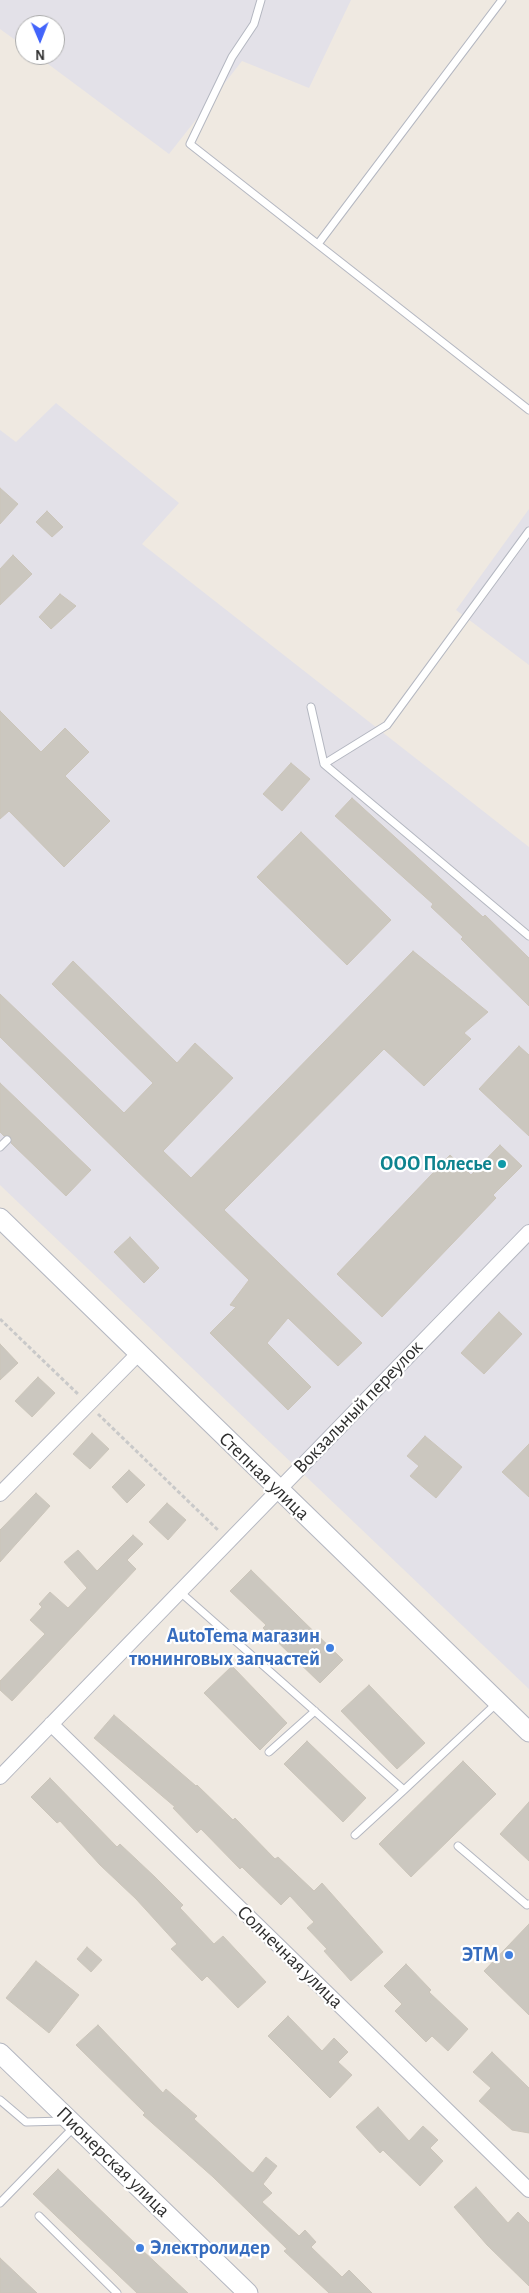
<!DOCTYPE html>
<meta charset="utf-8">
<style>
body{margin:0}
#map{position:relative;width:529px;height:2293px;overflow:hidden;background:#efe9e1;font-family:"Alegreya Sans",sans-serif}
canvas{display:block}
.north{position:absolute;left:15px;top:15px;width:50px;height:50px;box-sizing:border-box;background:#fff;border:1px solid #ababab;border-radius:50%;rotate:179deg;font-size:14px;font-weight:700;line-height:20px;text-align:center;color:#2e2e2e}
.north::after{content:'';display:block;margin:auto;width:18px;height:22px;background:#4264fb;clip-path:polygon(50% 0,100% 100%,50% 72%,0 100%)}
</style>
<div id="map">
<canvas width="529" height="2293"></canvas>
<div class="north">N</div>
</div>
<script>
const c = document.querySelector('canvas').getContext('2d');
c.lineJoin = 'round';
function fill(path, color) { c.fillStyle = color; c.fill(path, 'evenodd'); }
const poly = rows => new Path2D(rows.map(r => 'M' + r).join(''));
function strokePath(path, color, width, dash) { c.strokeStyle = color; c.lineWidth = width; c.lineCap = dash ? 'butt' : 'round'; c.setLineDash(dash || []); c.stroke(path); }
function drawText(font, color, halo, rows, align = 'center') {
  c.font = font + ' "Alegreya Sans",sans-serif'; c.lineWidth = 4.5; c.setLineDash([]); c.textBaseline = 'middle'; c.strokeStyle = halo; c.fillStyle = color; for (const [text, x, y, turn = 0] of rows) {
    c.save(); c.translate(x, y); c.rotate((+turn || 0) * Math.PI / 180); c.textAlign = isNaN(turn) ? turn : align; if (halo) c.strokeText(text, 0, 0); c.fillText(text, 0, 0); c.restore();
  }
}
fill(poly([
 [0,0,351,0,309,88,242,61,169,154,36,55,55,55,55,25,25,25,25,47,0,29],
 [56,403,179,503,142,544,529,847,529,1689,0,1185,0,430,16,442],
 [529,509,529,665,456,610]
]), '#e3e1e8');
const building = poly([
 [0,488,18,504,0,524,0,488],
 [47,511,63,527,52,537,36,522,47,511],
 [13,555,32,574,0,605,0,569,13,555],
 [60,594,76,606,51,629,39,617,60,594],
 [0,711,41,752,65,728,89,752,65,776,110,821,64,867,9,811,0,819,0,711],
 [291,763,310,779,282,811,263,794,291,763],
 [352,798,483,917,485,915,529,958,529,1006,461,939,463,937,431,907,433,904,335,816,352,798],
 [301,832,391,920,347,965,257,877,301,832],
 [413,951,488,1012,464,1033,471,1039,424,1086,384,1049,224,1210,362,1343,338,1366,288,1318,267,1343,311,1387,288,1410,210,1333,236,1307,230,1305,249,1280,0,1037,0,994,124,1113,153,1083,52,984,73,961,177,1063,195,1043,233,1078,163,1151,191,1178,413,951],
 [519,1046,529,1055,529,1136,479,1089,519,1046],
 [0,1083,91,1170,66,1196,11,1143,10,1136,4,1136,0,1132,0,1083],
 [500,1145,522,1166,493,1195,496,1198,382,1317,337,1274,450,1155,471,1175,500,1145],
 [130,1237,159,1268,144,1283,114,1252,130,1237],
 [499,1312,522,1334,484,1374,461,1353,499,1312],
 [0,1344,18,1363,0,1380,0,1344],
 [38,1377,55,1393,32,1417,15,1401,38,1377],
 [92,1433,109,1449,90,1469,73,1454,92,1433],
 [425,1436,462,1467,436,1498,410,1476,419,1466,407,1456,425,1436],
 [529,1444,529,1497,502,1472,529,1444],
 [129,1470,145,1485,127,1503,112,1487,129,1470],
 [36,1493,50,1506,0,1562,0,1530,36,1493],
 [167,1503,186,1520,168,1540,149,1522,167,1503],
 [133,1535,143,1544,127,1560,136,1569,12,1701,0,1690,0,1681,45,1634,30,1620,42,1607,39,1604,50,1592,68,1608,87,1588,64,1562,78,1550,97,1571,133,1535],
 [251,1570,343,1660,320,1683,263,1628,266,1625,230,1591,251,1570],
 [232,1666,287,1723,260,1750,204,1693,232,1666],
 [369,1685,425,1743,397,1769,341,1711,369,1685],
 [114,1715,196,1786,197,1785,233,1820,235,1818,275,1859,278,1857,314,1891,322,1883,383,1952,351,1981,324,1951,327,1949,307,1928,314,1922,290,1896,281,1905,242,1867,240,1869,201,1829,197,1833,173,1808,175,1807,94,1738,114,1715],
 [307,1741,366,1798,343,1822,284,1764,307,1741],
 [463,1761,496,1794,411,1877,379,1844,463,1761],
 [50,1778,117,1847,120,1844,155,1877,183,1905,180,1908,214,1944,223,1936,266,1982,238,2008,207,1976,202,1981,171,1949,177,1944,136,1899,100,1865,60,1821,57,1823,31,1797,50,1778],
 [529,1802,529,1861,500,1834,529,1802],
 [529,1924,529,2015,484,1971,529,1924],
 [87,1947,102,1960,91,1972,77,1959,87,1947],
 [36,1961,79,1995,49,2033,6,1998,36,1961],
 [406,1964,431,1990,429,1992,468,2029,448,2051,432,2036,426,2042,395,2011,402,2004,384,1986,406,1964],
 [288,2016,322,2051,334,2038,348,2052,338,2062,352,2075,330,2098,268,2036,288,2016],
 [98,2025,163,2093,166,2089,197,2116,194,2119,250,2171,253,2173,266,2157,277,2166,263,2184,272,2193,262,2202,299,2236,305,2230,316,2242,311,2247,342,2277,349,2270,372,2293,329,2293,284,2251,287,2249,213,2177,143,2115,145,2113,76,2045,98,2025],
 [492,2052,529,2088,529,2133,512,2130,479,2101,491,2088,473,2072,492,2052],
 [378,2107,409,2141,423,2126,438,2140,430,2148,443,2161,420,2186,383,2150,380,2153,356,2127,378,2107],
 [58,2169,140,2248,188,2293,137,2293,33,2194,58,2169],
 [476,2187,508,2223,518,2212,529,2223,529,2286,487,2245,454,2207,476,2187],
 [0,2258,37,2293,0,2293,0,2258]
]);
fill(building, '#cbc7bf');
strokePath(building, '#cbc5ba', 1);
const lane = poly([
 [261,0,254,24,232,57,190,144,529,410],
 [318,244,502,0],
 [311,707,324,764,529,936],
 [324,764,387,725,529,531],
 [0,1147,7,1140],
 [179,1591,404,1790,498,1702],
 [269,1752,315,1711],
 [355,1835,404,1790],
 [458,1846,527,1905,529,1904],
 [0,2100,26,2122,65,2121],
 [0,2203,75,2126],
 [39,2216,117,2293]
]);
const street = poly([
 [0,1494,138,1354],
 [51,1724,529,2190],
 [0,1777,529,1232]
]);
const secondary = poly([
 [0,1218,529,1732],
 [0,2053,248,2293]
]);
strokePath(lane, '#b4b7c1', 9);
strokePath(street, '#b4b7c1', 16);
strokePath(secondary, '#b4b7c1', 21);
strokePath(poly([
 [0,1319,79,1395],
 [98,1414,219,1531]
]), '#c9c9c9', 3, [4, 2.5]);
strokePath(lane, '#fff', 7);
strokePath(street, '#fff', 14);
strokePath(secondary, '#fff', 19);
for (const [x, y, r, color] of [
 [502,1164,5,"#0f9aa8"],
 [330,1648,5,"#3f7fe0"],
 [509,1955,5,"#3f7fe0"],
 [140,2248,5,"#3f7fe0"]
]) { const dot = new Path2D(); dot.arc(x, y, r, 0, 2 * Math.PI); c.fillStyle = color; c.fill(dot); strokePath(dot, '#fff', 2); }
drawText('bold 20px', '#0d838f', '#fff', [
 ["ООО Полесье",492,1164]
], 'right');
drawText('20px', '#2e2e2e', '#fff', [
 ["Вокзальный переулок",358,1407,-46],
 ["Степная улица",264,1476,44],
 ["Солнечная улица",290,1957,44],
 ["Пионерская улица",113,2162,44]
]);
drawText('bold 20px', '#366cbe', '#fff', [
 ["AutoTema магазин",320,1636],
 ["тюнинговых запчастей",320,1659],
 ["ЭТМ",499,1955],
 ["Электролидер",150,2248,"left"]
], 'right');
</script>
